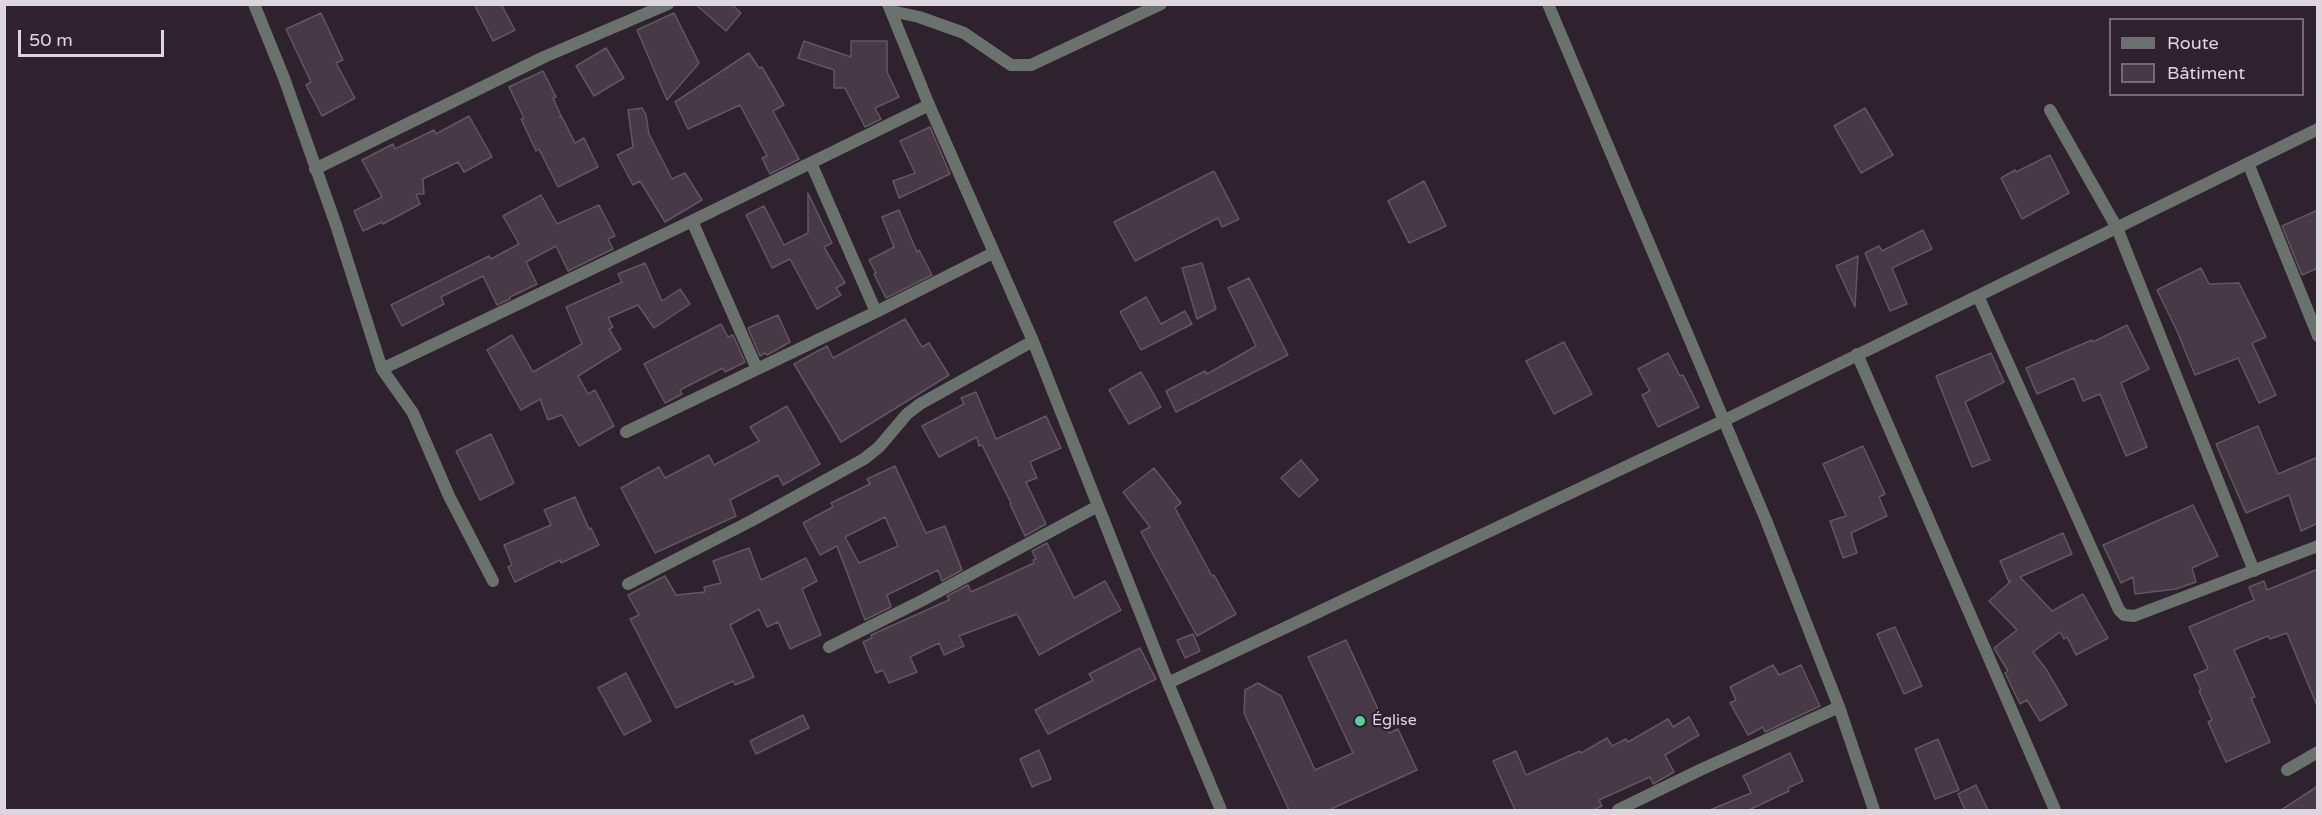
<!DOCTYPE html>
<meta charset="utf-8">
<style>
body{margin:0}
#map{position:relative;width:2322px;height:815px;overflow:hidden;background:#2d222d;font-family:"Varela Round",sans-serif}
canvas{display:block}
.frame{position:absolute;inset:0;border:6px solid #ded6dd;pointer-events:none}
.legend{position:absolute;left:2109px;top:18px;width:195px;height:78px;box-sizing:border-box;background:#2d222d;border:2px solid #746a73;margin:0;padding:8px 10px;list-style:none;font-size:18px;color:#ded6dd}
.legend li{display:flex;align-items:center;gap:12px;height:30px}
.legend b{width:30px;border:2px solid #746a73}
.scale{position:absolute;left:18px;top:30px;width:146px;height:27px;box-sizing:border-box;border:3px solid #ded6dd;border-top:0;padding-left:8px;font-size:18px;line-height:21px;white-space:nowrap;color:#ded6dd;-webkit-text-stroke:4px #2d222d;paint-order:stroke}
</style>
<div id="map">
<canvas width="2322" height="815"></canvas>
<div class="frame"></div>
<ul class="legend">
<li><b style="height:8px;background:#6a726d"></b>Route</li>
<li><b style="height:16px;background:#463a46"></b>Bâtiment</li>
</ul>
<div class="scale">50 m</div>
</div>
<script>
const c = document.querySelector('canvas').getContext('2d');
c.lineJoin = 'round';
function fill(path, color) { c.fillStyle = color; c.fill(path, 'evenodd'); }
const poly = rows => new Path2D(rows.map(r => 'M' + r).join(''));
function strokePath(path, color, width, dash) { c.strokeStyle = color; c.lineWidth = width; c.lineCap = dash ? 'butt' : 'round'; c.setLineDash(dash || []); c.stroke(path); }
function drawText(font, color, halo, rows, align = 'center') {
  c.font = font + ' "Varela Round",sans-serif'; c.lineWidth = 4.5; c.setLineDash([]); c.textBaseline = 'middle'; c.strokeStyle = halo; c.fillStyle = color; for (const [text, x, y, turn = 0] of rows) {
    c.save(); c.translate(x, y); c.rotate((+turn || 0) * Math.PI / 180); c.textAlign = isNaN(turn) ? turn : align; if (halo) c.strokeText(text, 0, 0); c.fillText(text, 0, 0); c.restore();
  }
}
const building = poly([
 [474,4,501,4,515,30,493,41,474,4],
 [695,4,731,4,741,13,726,31,695,4],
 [321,13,343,60,336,63,355,98,322,116,306,85,311,82,286,29,321,13],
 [674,13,699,63,667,100,637,30,674,13],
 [804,41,851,57,851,41,887,41,887,72,899,97,875,108,881,119,865,127,845,88,834,88,834,70,798,58,804,41],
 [606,48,624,78,594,96,576,66,606,48],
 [749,53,759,68,762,67,784,105,773,111,799,159,770,174,762,158,767,156,740,105,688,129,675,102,749,53],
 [543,71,556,97,553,98,561,116,559,117,562,117,575,143,584,138,598,167,558,187,539,149,536,151,521,119,524,118,509,87,543,71],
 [642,108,646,115,649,134,672,179,685,173,702,200,665,222,640,181,633,185,617,155,633,147,628,110,642,108],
 [1865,108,1893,155,1861,173,1834,126,1865,108],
 [469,116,492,157,464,172,458,162,423,179,424,194,416,194,420,204,383,224,382,222,363,231,354,211,382,197,362,160,393,144,395,149,434,130,436,134,469,116],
 [930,127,950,174,899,198,893,181,915,173,900,141,930,127],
 [2050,155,2069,193,2022,219,2001,178,2015,170,2016,172,2050,155],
 [1214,171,1239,219,1222,227,1218,218,1135,261,1114,222,1214,171],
 [1424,181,1446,226,1409,243,1388,201,1424,181],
 [808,193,832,243,824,247,845,283,836,288,841,295,817,309,790,259,772,268,746,215,764,206,784,245,808,233,808,193],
 [541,195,557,224,599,205,615,236,608,239,613,249,568,271,556,246,526,262,537,284,510,297,510,299,497,305,483,276,441,297,444,304,402,326,391,305,489,256,491,259,519,244,503,216,541,195],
 [899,210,917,252,919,250,932,275,886,298,874,274,876,273,869,260,894,247,882,217,899,210],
 [2318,210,2318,268,2302,275,2282,226,2318,210],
 [1923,230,1932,249,1892,268,1907,304,1890,311,1865,253,1879,246,1882,251,1923,230],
 [1858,256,1855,307,1836,266,1858,256],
 [645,263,662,301,680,289,690,304,654,328,638,305,608,318,613,327,609,329,621,349,578,376,588,394,595,390,614,426,579,446,562,415,548,420,540,399,521,410,487,350,512,335,533,372,582,344,566,307,622,282,618,274,645,263],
 [1202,263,1216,309,1197,319,1182,268,1202,263],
 [2201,268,2209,284,2239,283,2266,337,2252,343,2276,395,2259,403,2238,358,2195,375,2177,331,2157,290,2201,268],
 [1249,278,1288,355,1176,412,1166,391,1205,371,1207,374,1256,346,1228,288,1249,278],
 [1146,297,1161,324,1185,311,1192,324,1141,350,1120,312,1146,297],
 [778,315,790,342,767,355,765,353,760,356,748,328,778,315],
 [905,319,922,347,929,343,949,375,841,442,794,364,827,346,833,358,905,319],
 [721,324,728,337,733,335,745,362,725,372,723,368,680,390,682,394,665,403,644,364,721,324],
 [2127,325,2149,369,2121,383,2147,447,2126,456,2100,394,2083,401,2074,378,2037,394,2026,368,2092,340,2093,342,2127,325],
 [1564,342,1592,394,1554,414,1526,361,1564,342],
 [1668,353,1680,376,1683,375,1699,407,1658,427,1642,395,1650,391,1638,369,1668,353],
 [1991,353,2004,382,1965,402,1990,460,1972,467,1936,376,1991,353],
 [1141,372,1161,407,1129,424,1109,390,1141,372],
 [976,392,996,439,1046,416,1061,448,1030,462,1037,478,1026,482,1046,524,1025,536,1010,504,1011,503,982,445,979,446,977,437,939,457,922,426,964,404,961,398,976,392],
 [787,406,820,464,783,485,778,475,730,500,736,516,655,553,621,488,659,467,665,478,709,455,714,465,759,441,750,427,787,406],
 [2258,426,2278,474,2318,457,2318,523,2301,531,2289,495,2246,513,2216,444,2258,426],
 [491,434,514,483,480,500,456,451,491,434],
 [1863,446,1885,494,1879,497,1887,516,1851,533,1857,553,1843,558,1830,521,1846,516,1823,464,1863,446],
 [1301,460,1318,480,1299,497,1281,478,1301,460],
 [895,466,926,533,945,526,962,570,942,581,938,570,887,595,891,607,865,620,837,546,820,555,803,523,833,507,831,503,870,484,867,479,895,466],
 [885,517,898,546,859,563,845,537,885,517],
 [1154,468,1181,503,1175,508,1212,576,1214,575,1236,614,1197,636,1141,532,1150,527,1123,492,1154,468],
 [575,497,589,529,591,528,599,545,561,563,560,560,515,582,508,567,512,565,504,545,551,525,544,510,575,497],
 [2193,505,2218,556,2192,568,2196,582,2176,589,2135,594,2133,577,2121,583,2103,545,2193,505],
 [2063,533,2072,554,2020,577,2052,611,2083,594,2108,638,2076,655,2067,637,2064,639,2060,632,2033,652,2046,669,2067,705,2040,721,2027,700,2020,704,2005,673,2008,671,1994,648,2017,630,1989,601,2011,581,2009,582,2000,561,2063,533],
 [1047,543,1074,598,1105,581,1121,610,1039,655,1017,614,959,636,964,646,944,655,939,643,910,657,917,672,889,683,883,670,876,673,863,642,872,638,871,635,949,600,947,596,968,585,971,592,1034,563,1033,560,1036,559,1032,551,1047,543],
 [749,548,761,580,806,558,817,581,802,589,821,635,790,649,778,622,767,627,759,609,730,625,754,677,735,685,733,681,676,708,630,619,639,615,628,595,665,576,676,595,705,592,704,587,721,583,713,561,749,548],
 [2318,569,2318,708,2287,633,2270,639,2268,636,2234,650,2255,697,2251,698,2270,742,2226,762,2208,722,2212,720,2199,691,2201,690,2194,675,2208,669,2189,627,2254,600,2249,587,2264,581,2267,590,2318,569],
 [1895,627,1922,686,1904,694,1877,634,1895,627],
 [1193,634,1200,651,1185,658,1177,640,1193,634],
 [1346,640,1389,733,1398,729,1417,770,1329,810,1289,810,1244,713,1245,690,1258,683,1281,696,1315,770,1353,753,1308,657,1346,640],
 [1140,648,1156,679,1048,734,1035,710,1093,680,1089,674,1140,648],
 [1773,665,1779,675,1801,665,1820,706,1765,732,1763,727,1748,735,1730,703,1736,700,1730,687,1773,665],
 [626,673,651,721,624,735,598,688,626,673],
 [803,715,809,728,756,754,750,741,803,715],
 [1689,717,1699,735,1665,755,1674,772,1653,784,1650,777,1599,800,1602,806,1593,810,1515,810,1493,761,1516,751,1526,775,1580,751,1581,753,1607,738,1612,746,1626,739,1628,742,1668,719,1673,727,1689,717],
 [1938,739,1959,790,1935,799,1915,749,1938,739],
 [1039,750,1051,779,1032,787,1020,759,1039,750],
 [1790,753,1803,781,1788,788,1789,791,1749,810,1710,810,1751,793,1743,776,1790,753],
 [1976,785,1988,810,1965,810,1958,794,1976,785],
 [2318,786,2318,810,2281,810,2318,786]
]);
fill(building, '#463a46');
strokePath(building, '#635662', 1.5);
strokePath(poly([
 [254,4,284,78,336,225,382,369,413,413,449,496,493,581],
 [888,4,929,105,1033,341,1168,683,1221,810],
 [1548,4,1766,520,1839,707,1874,810],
 [891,11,919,17,964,33,1011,65,1031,65,1161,4],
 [2050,110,2117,228,2254,571],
 [811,163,876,312],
 [2248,163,2318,336],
 [315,169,544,57,668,4],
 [692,221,757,369],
 [1978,296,2119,610,2124,615,2134,616,2318,546],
 [1857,354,2055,810],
 [382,369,692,221,929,105],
 [626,432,876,312,993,253],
 [628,584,751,521,864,459,879,447,907,414,920,404,1033,341],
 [829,647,923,600,1098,506],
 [1168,683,1725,420,2318,129],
 [2287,770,2318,752],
 [1618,810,1700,770,1839,707]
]), '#6a726d', 12);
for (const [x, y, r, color] of [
 [1360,721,6,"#4ed399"]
]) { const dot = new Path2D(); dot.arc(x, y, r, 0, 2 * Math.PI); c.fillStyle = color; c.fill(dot); strokePath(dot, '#2d222d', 2); }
drawText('16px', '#ded6dd', '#2d222d', [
 ["Église",1372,721]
], 'left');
</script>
